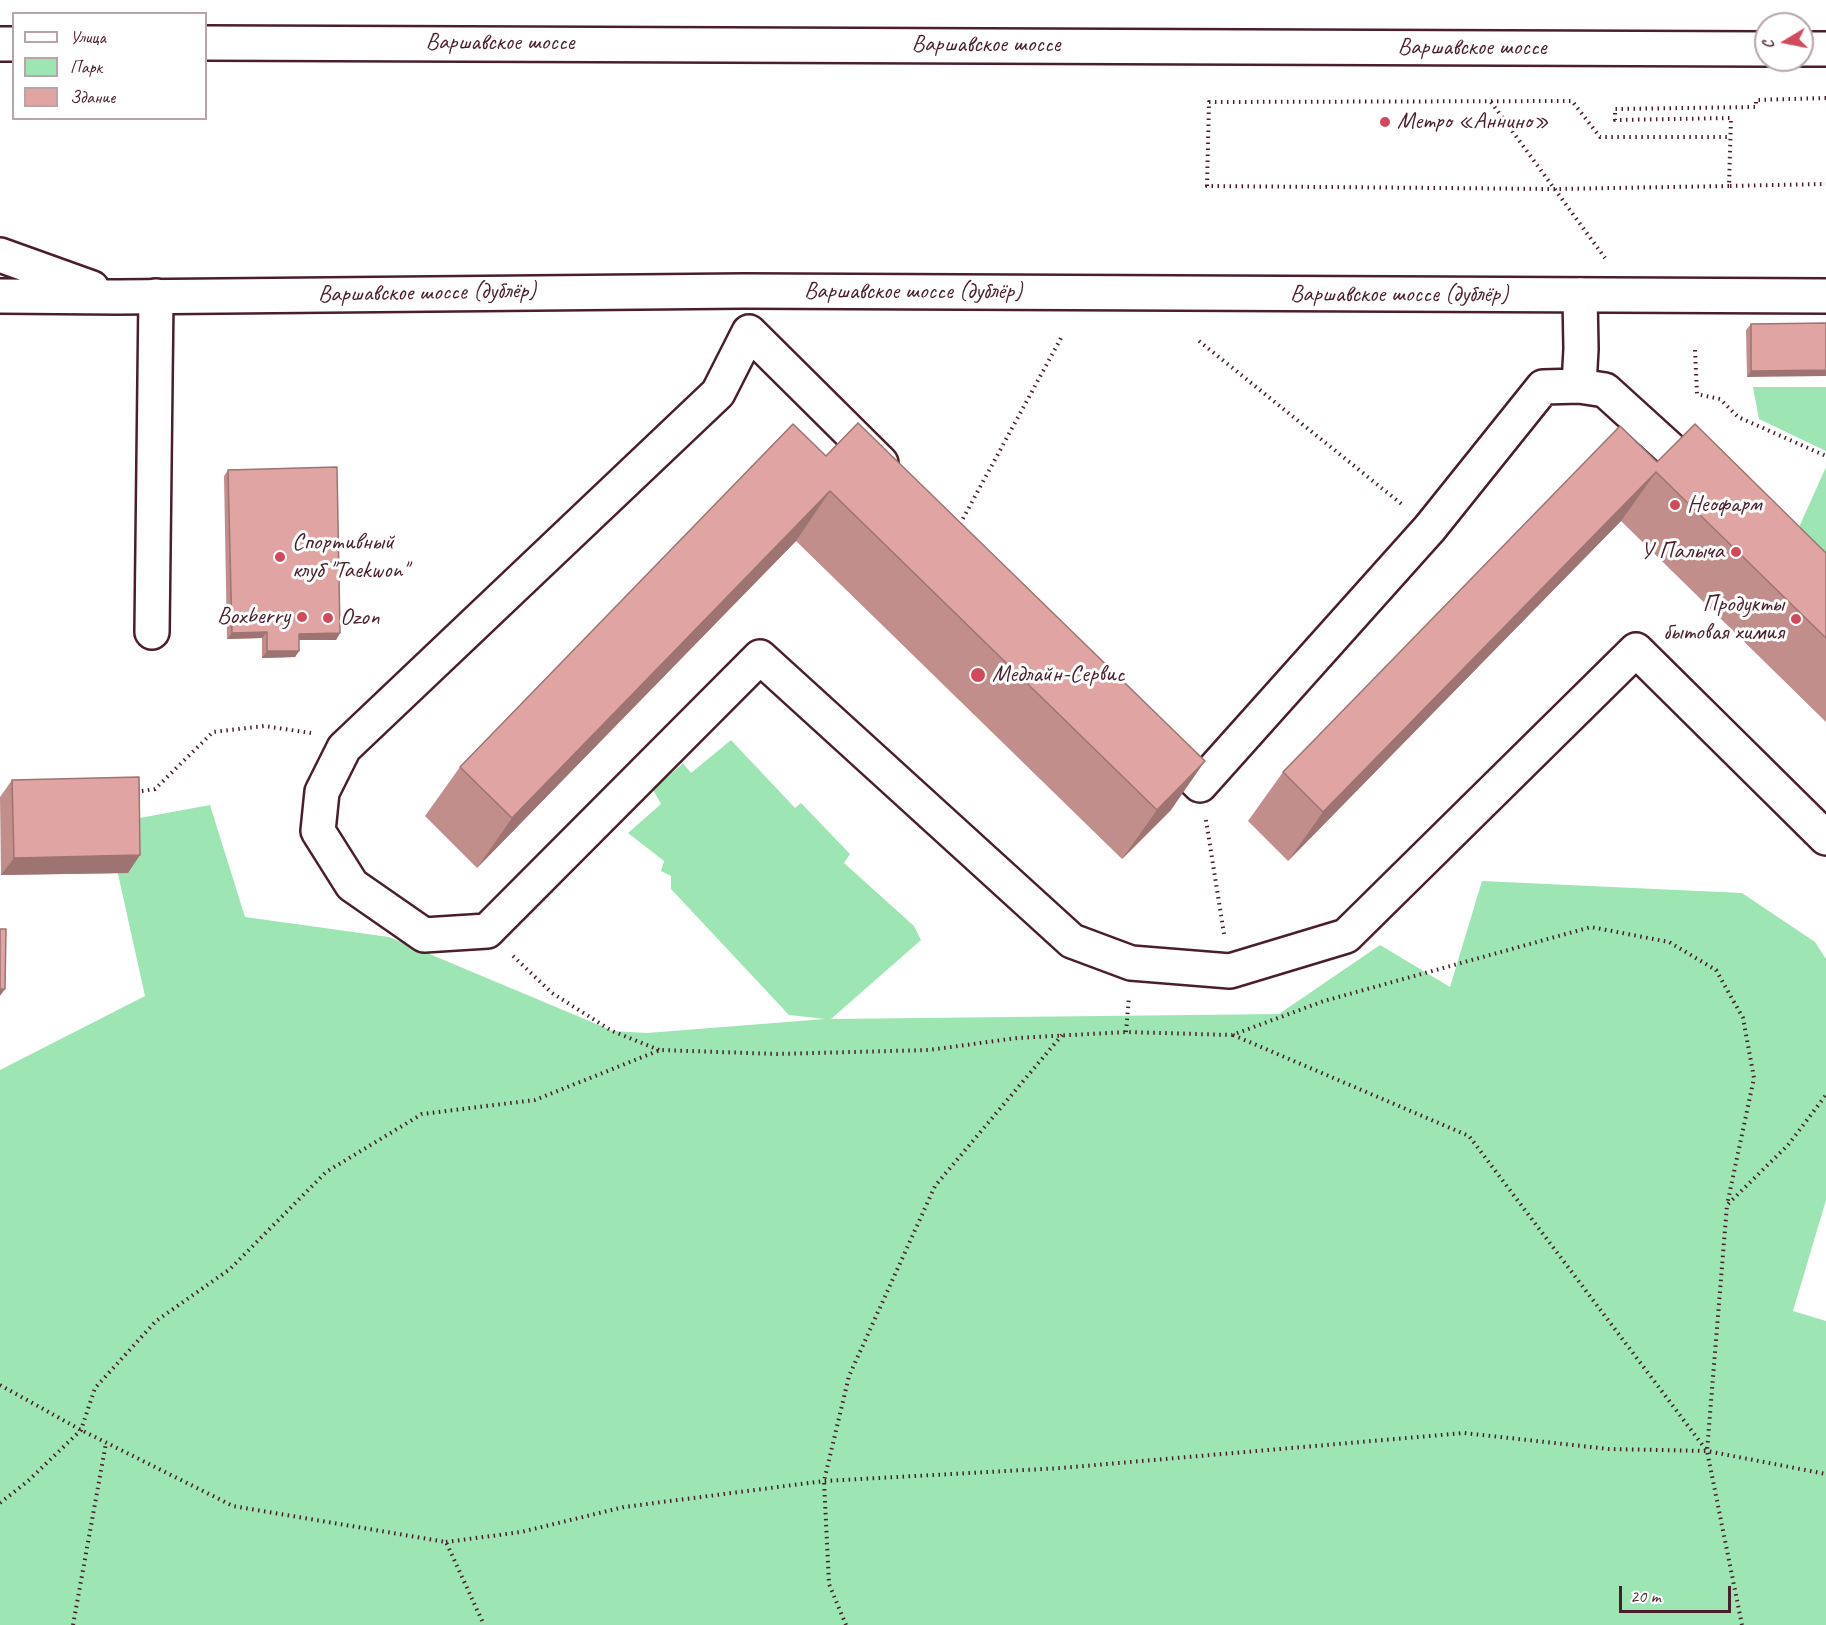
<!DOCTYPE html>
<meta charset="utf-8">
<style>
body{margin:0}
#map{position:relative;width:1826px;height:1625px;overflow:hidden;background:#fff;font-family:Caveat,sans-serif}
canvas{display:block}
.legend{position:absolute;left:12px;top:12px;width:195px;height:108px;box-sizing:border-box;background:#fff;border:2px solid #b7a5aa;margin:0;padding:8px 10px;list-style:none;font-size:18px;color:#4a1f2b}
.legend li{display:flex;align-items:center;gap:12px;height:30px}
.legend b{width:30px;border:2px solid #b7a5aa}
.north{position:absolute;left:1754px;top:12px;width:60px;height:60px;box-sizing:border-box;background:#fff;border:2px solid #b7a5aa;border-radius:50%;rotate:260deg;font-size:16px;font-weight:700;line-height:24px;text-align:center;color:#4a1f2b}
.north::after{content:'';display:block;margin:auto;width:21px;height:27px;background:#d1495b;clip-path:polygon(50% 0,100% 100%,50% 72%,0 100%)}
.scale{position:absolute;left:1619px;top:1586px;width:112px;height:27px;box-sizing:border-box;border:3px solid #4a1f2b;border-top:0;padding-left:8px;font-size:18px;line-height:21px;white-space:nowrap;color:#4a1f2b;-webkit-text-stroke:4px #fff;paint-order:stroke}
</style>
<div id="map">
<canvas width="1826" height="1625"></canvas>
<ul class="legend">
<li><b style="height:8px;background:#fff"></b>Улица</li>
<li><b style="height:16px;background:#9de5b3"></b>Парк</li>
<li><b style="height:16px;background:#e0a5a2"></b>Здание</li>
</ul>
<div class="north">С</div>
<div class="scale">20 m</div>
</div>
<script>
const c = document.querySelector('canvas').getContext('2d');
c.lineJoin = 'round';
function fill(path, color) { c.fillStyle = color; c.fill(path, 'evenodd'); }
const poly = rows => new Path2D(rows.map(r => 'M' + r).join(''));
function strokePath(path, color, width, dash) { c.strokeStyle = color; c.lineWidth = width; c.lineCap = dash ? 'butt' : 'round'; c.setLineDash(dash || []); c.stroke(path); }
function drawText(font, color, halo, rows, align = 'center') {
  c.font = font + ' Caveat,sans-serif'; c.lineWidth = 6; c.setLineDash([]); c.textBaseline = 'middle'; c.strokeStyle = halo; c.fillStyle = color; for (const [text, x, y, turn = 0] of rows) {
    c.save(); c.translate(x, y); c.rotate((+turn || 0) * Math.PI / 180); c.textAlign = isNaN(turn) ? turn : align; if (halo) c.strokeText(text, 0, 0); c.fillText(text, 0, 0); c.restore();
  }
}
fill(poly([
 [1753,387,1826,387,1826,451,1759,419],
 [1826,467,1826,580,1790,547],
 [731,740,795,808,801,803,850,854,844,863,914,926,921,940,831,1019,1279,1014,1380,945,1450,987,1482,881,1742,893,1815,942,1826,959,1826,1200,1793,1311,1826,1321,1826,1625,0,1625,0,1070,145,996,107,824,210,805,245,917,389,937,613,1031,647,1033,825,1019,789,1015,671,889,671,876,661,871,664,861,628,833,661,804,653,790,683,763,691,773]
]), '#9de5b3');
const minor = poly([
 [1579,386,1605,390,1703,479],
 [881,463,749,332,718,393,344,748,322,792,318,831,352,885,424,935,487,931,760,657,1072,941,1131,963,1230,971,1346,936,1636,650,1826,838],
 [152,632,156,296],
 [1162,747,1200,785,1430,528,1543,387,1579,386,1581,349,1580,295]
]);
const major = poly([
 [206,43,1766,49],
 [0,44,14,44],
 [1802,49,1826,49],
 [0,255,92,288],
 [0,296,118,297,744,291,1826,296]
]);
strokePath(minor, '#4a1f2b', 38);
strokePath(major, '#4a1f2b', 38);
strokePath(poly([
 [1826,98,1756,100,1756,107,1615,109,1615,120,1731,118,1729,186,1826,184],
 [1491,102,1605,258],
 [1729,186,1556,189,1207,186,1209,102,1572,101,1600,137,1731,137],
 [1199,341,1404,506],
 [1695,350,1697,394,1720,399,1738,417,1826,456],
 [960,524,1061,338],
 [136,792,155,789,213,732,264,726,311,733],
 [1206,820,1224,934],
 [513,956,552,993,612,1031,659,1050],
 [1126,1032,1129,997],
 [1233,1035,1469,1136,1707,1451],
 [0,1385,81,1430,233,1506,446,1542,484,1625],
 [0,1503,28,1481,81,1430,95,1388,156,1321,230,1269,326,1172,422,1114,535,1100,660,1050,777,1054,929,1050,1017,1038,1126,1032,1232,1035,1324,1001,1591,927,1669,942,1716,970,1743,1018,1754,1078,1727,1205],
 [446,1542,521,1532,624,1507,824,1481,1061,1468,1464,1433,1609,1449,1707,1451,1826,1474],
 [73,1625,106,1443],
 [846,1625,829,1584,824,1481,849,1376,935,1186,1062,1035],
 [1742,1625,1707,1451,1727,1205,1788,1145,1826,1095]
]), '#4a1f2b', 4, [1.5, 4.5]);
strokePath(minor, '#fff', 33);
strokePath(major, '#fff', 33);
fill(poly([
 [1826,323,1747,377,1746,330,1751,324],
 [826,456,1171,810,1122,859,796,541,477,868,425,816,460,767],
 [1657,462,1826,553,1826,722,1621,521,1288,861,1248,821,1283,772],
 [228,470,340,633,336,640,299,640,299,651,295,657,262,658,262,638,227,639,224,476],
 [12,780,128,873,1,875,0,797]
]), '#c18e8b');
fill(poly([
 [1826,370,1826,376,1747,377,1751,371],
 [1656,472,1621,521,1288,861,1323,812],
 [830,491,796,541,477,868,512,818],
 [267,632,262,638,227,639,232,633],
 [340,633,336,640,294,640,299,634],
 [267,651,299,651,295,657,262,658],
 [1205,761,1171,810,1122,859,1157,810],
 [140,855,128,873,1,875,14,858],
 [0,989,5,989,0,996]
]), '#9d7471');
const building = poly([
 [1826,323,1826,370,1751,371,1751,324,1826,323],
 [858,423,1205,761,1157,810,830,491,512,818,460,767,793,424,826,456,858,423],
 [1695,424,1826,553,1826,638,1656,472,1323,812,1283,772,1620,426,1657,462,1695,424],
 [337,467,340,633,299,634,299,651,267,651,267,632,232,633,228,470,337,467],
 [139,777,140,855,14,858,12,780,139,777],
 [0,929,6,929,5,989,0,989,0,929]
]);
fill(building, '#e0a5a2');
strokePath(building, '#9d7471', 1.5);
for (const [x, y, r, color] of [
 [1385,122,6,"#d1495b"],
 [1675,505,6,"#d1495b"],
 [1736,552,6,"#d1495b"],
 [280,557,6,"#d1495b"],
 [302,617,6,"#d1495b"],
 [328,618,6,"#d1495b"],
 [1796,619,6,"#d1495b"],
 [978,675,8,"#d1495b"]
]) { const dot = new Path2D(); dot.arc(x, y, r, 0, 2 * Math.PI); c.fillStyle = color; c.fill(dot); strokePath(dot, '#fff', 2); }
drawText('24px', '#4a1f2b', '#fff', [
 ["Варшавское шоссе",500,43],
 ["Варшавское шоссе",986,45],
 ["Варшавское шоссе",1472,48],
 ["Варшавское шоссе (дублёр)",913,292],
 ["Варшавское шоссе (дублёр)",427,293,-1],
 ["Варшавское шоссе (дублёр)",1399,295]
]);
drawText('24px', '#4a1f2b', '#fff', [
 ["Метро «Аннино»",1397,122],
 ["Неофарм",1687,505],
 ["Спортивный",292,543],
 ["клуб \"Taekwon\"",292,571],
 ["У Палыча",1724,552,"right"],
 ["Продукты",1784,605,"right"],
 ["бытовая химия",1784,633,"right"],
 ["Boxberry",290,617,"right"],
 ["Ozon",340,618],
 ["Медлайн-Сервис",992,675]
], 'left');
</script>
